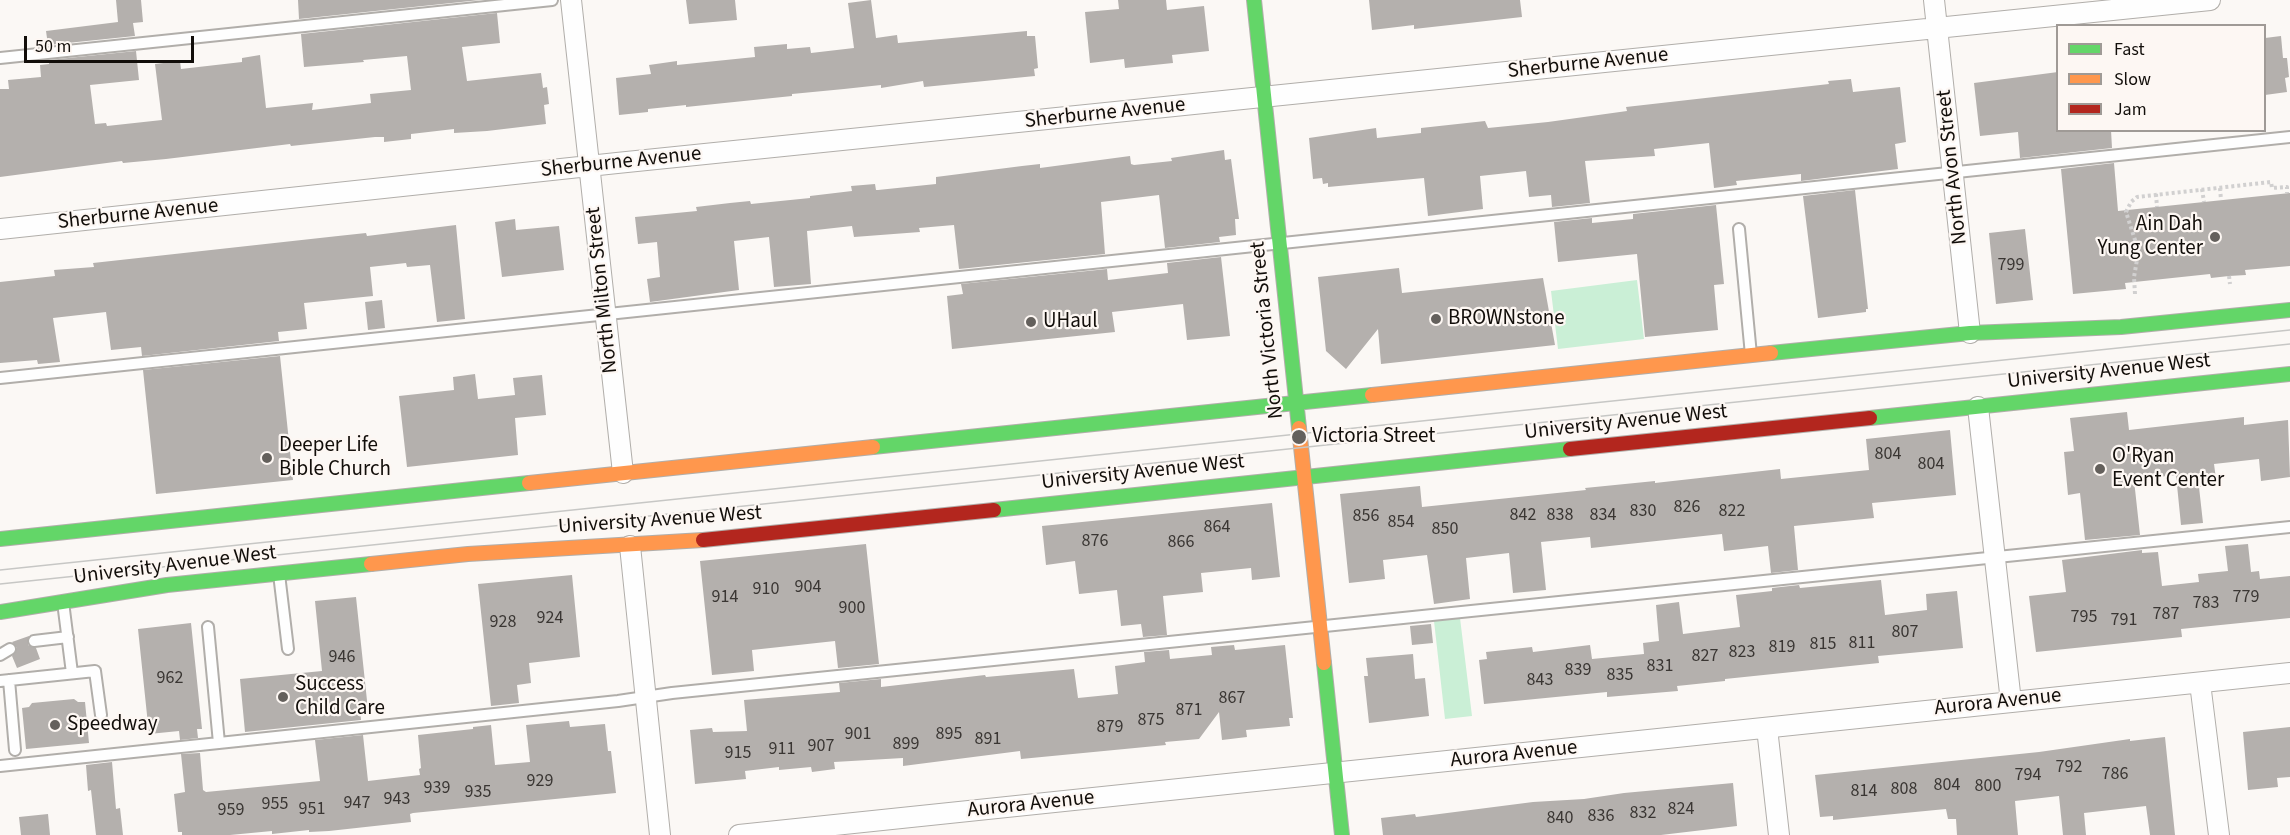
<!DOCTYPE html>
<style>
body{margin:0}
#map{position:relative;width:2290px;height:835px;overflow:hidden;background:#fbf8f5;font-family:"Source Sans 3",sans-serif}
canvas{display:block}
.legend{position:absolute;left:2056px;top:24px;width:210px;height:108px;box-sizing:border-box;background:#fdf7f3;border:2px solid #9f9a96;margin:0;padding:8px 10px;list-style:none;font-size:18px;color:#120e0a}
.legend li{display:flex;align-items:center;gap:12px;height:30px}
.legend b{width:30px;border:2px solid #9f9a96}
.scale{position:absolute;left:24px;top:36px;width:170px;height:27px;box-sizing:border-box;border:3px solid #120e0a;border-top:0;padding-left:8px;font-size:18px;line-height:21px;white-space:nowrap;color:#120e0a;-webkit-text-stroke:4px #fdf7f3;paint-order:stroke}
</style>
<div id="map">
<canvas width="2290" height="835"></canvas>
<ul class="legend">
<li><b style="height:8px;background:#63d668"></b>Fast</li>
<li><b style="height:8px;background:#ff974d"></b>Slow</li>
<li><b style="height:8px;background:#b3261e"></b>Jam</li>
</ul>
<div class="scale">50 m</div>
</div>
<script>
const c = document.querySelector('canvas').getContext('2d');
c.lineJoin = 'round';
function fill(path, color) { c.fillStyle = color; c.fill(path, 'evenodd'); }
const poly = rows => new Path2D(rows.map(r => 'M' + r).join(''));
function strokePath(path, color, width, dash) { c.strokeStyle = color; c.lineWidth = width; c.lineCap = dash ? 'butt' : 'round'; c.setLineDash(dash || []); c.stroke(path); }
function drawText(font, color, halo, rows, align = 'center') {
  c.font = font + ' "Source Sans 3",sans-serif'; c.lineWidth = 4.5; c.setLineDash([]); c.textBaseline = 'middle'; c.strokeStyle = halo; c.fillStyle = color; for (const [text, x, y, turn = 0] of rows) {
    c.save(); c.translate(x, y); c.rotate((+turn || 0) * Math.PI / 180); c.textAlign = isNaN(turn) ? turn : align; if (halo) c.strokeText(text, 0, 0); c.fillText(text, 0, 0); c.restore();
  }
}
fill(poly([
 [1637,280,1644,339,1558,349,1551,291],
 [1460,618,1472,716,1445,719,1434,621]
]), '#caefd6');
fill(poly([
 [116,0,141,0,143,22,133,23,135,36,48,45,46,31,118,22],
 [298,0,480,0,299,19],
 [686,0,735,0,737,20,689,24],
 [871,0,876,38,897,35,898,43,1027,31,1027,36,1035,36,1038,68,1034,69,1035,76,924,87,923,81,881,88,881,85,844,89,792,94,792,96,686,107,686,105,648,109,648,112,619,115,616,78,651,74,649,65,677,61,677,65,755,57,754,47,787,44,787,49,810,47,811,53,854,48,848,3],
 [1118,0,1166,0,1167,10,1204,6,1209,51,1172,55,1173,63,1125,68,1124,59,1090,63,1085,12,1119,9],
 [1369,0,1520,0,1522,17,1414,29,1414,25,1372,30],
 [497,13,500,43,462,47,467,81,541,73,543,88,547,87,549,104,544,105,546,124,487,131,454,133,454,129,411,134,411,139,384,142,384,137,375,137,291,146,290,144,166,159,123,163,122,161,0,177,0,89,9,89,8,80,41,77,40,65,49,64,49,60,136,51,139,80,90,85,95,124,106,123,107,126,162,120,155,64,180,61,181,69,242,62,242,58,260,55,266,108,313,103,312,110,371,103,370,94,411,90,407,56,363,60,364,62,304,67,301,34],
 [2281,36,2283,58,2287,58,2289,77,2285,78,2287,92,2265,95,2265,38],
 [2058,72,2058,130,2111,130,2112,148,2020,158,2018,132,1980,136,1974,83],
 [1851,79,1853,92,1900,87,1906,142,1895,144,1898,169,1801,181,1801,174,1736,181,1737,185,1714,188,1709,143,1654,149,1655,156,1585,161,1590,203,1552,207,1551,195,1529,197,1526,171,1480,176,1483,209,1428,216,1424,178,1328,187,1328,183,1323,184,1322,178,1313,179,1309,138,1376,128,1377,138,1421,133,1421,128,1485,121,1488,128,1548,122,1627,111,1626,107,1829,84,1828,81],
 [1224,150,1225,160,1231,159,1239,219,1235,219,1236,235,1219,237,1220,242,1165,248,1159,195,1101,202,1105,254,959,269,954,225,919,228,920,232,854,237,852,226,807,231,811,284,774,287,769,237,734,241,739,290,650,302,647,279,660,277,657,242,638,244,635,217,697,211,696,207,730,203,750,201,751,204,810,198,810,196,852,191,851,186,875,184,876,190,878,190,936,184,936,177,1022,166,1040,164,1040,168,1130,156,1131,164,1134,165,1172,161,1171,158],
 [2114,163,2118,211,2290,193,2290,266,2245,270,2246,275,2229,276,2211,278,2210,274,2125,283,2126,289,2073,294,2061,169],
 [1855,190,1868,309,1866,309,1866,312,1818,318,1803,196],
 [1716,205,1724,284,1714,285,1718,330,1645,337,1637,254,1558,262,1554,222,1592,218,1592,223,1633,219,1633,214],
 [515,219,516,230,559,226,564,270,502,277,495,222],
 [456,225,465,319,437,322,430,265,407,267,406,263,370,267,373,296,304,303,307,329,278,332,279,341,142,356,141,347,111,350,106,312,53,318,60,362,38,364,37,360,0,363,0,282,55,276,54,270,94,267,93,263,338,236,366,233,367,236],
 [2025,229,2033,300,1996,304,1989,233],
 [1221,257,1230,336,1187,340,1183,304,1112,312,1115,332,952,349,947,296,963,294,961,284,1107,269,1108,280,1168,273,1167,263],
 [1399,268,1402,293,1543,278,1555,345,1381,364,1378,329,1346,369,1326,351,1318,277],
 [382,300,385,328,368,330,365,302],
 [280,356,293,480,156,494,143,370],
 [475,374,478,399,515,395,513,378,542,375,546,415,515,418,518,455,407,467,399,396,454,390,453,377],
 [2127,412,2129,430,2244,417,2244,425,2288,420,2290,477,2261,481,2259,459,2214,464,2216,479,2205,480,2205,486,2199,487,2203,523,2181,525,2176,475,2134,480,2140,535,2085,540,2080,493,2068,495,2064,452,2074,451,2070,418],
 [1950,430,1956,495,1872,503,1874,518,1794,526,1798,570,1771,573,1768,546,1724,551,1722,534,1591,548,1590,537,1541,542,1546,590,1513,593,1509,553,1466,558,1470,599,1434,604,1427,555,1383,560,1385,579,1349,583,1340,494,1420,486,1422,507,1586,490,1585,488,1655,481,1655,483,1780,469,1781,479,1869,470,1866,439],
 [1272,503,1280,577,1252,580,1251,568,1201,573,1203,592,1163,596,1167,635,1143,637,1141,624,1121,626,1117,590,1079,594,1075,561,1046,565,1042,526],
 [866,544,879,664,838,668,835,641,752,650,754,671,712,675,700,561],
 [2248,544,2251,572,2259,571,2260,579,2290,576,2290,618,2181,629,2182,637,2036,652,2029,596,2066,592,2062,560,2142,550,2142,553,2158,552,2162,586,2199,582,2198,574,2228,571,2225,546],
 [572,575,580,657,529,663,531,683,517,685,519,703,491,706,478,584],
 [1881,580,1885,615,1927,610,1926,594,1957,591,1963,648,1878,656,1879,663,1725,679,1725,681,1677,686,1678,691,1607,697,1607,692,1484,704,1479,660,1487,659,1486,652,1532,647,1533,652,1590,645,1592,659,1644,654,1643,643,1659,641,1656,605,1679,602,1683,634,1740,627,1736,595,1772,591,1772,588,1799,585,1800,588],
 [356,597,368,710,360,710,361,720,245,732,240,679,322,671,315,601],
 [191,623,202,729,197,729,198,738,180,740,179,731,149,734,138,629],
 [1431,624,1433,643,1412,645,1410,626],
 [29,636,28,645,36,648,40,659,17,668,12,656,17,648,12,642],
 [1234,645,1235,650,1285,645,1293,718,1289,718,1290,726,1246,730,1247,737,1222,740,1219,712,1199,739,1165,742,1166,745,1021,759,1020,751,903,766,903,758,834,762,835,769,812,772,811,767,779,770,779,767,745,771,746,779,695,784,690,730,712,728,713,732,747,731,744,700,840,692,839,683,881,679,881,687,985,675,986,677,1074,669,1078,698,1118,694,1115,666,1145,662,1144,652,1169,650,1170,659,1212,655,1211,647],
 [1413,654,1415,679,1425,678,1429,716,1369,723,1364,676,1368,676,1366,658],
 [74,699,78,702,85,702,89,743,26,749,22,708,29,707,32,703],
 [569,721,570,727,605,724,608,751,611,751,616,793,413,813,410,814,411,822,329,831,309,832,309,830,272,834,272,831,230,835,182,835,182,832,178,832,174,794,185,792,181,754,200,753,203,790,206,792,320,781,315,740,363,735,368,781,420,775,419,769,421,768,418,735,473,729,473,727,491,725,495,765,530,762,526,725],
 [2290,727,2290,777,2277,778,2278,787,2248,790,2243,732],
 [2165,737,2175,835,2150,835,2146,806,2084,813,2086,835,2063,835,2059,796,2015,801,2018,835,1957,835,1956,819,1948,819,1946,809,1853,818,1833,820,1833,816,1820,817,1815,775,2039,752,2130,739,2130,741],
 [112,762,116,809,120,808,123,835,96,835,91,790,88,791,86,765],
 [1733,783,1737,826,1661,835,1383,835,1381,818,1415,814,1416,817,1533,802,1584,799,1624,793],
 [48,814,50,835,21,835,19,817]
]), '#b4b0ad');
const lane = poly([
 [0,58,552,0],
 [1739,229,1751,355],
 [0,378,2290,137],
 [279,574,288,649],
 [63,602,72,673],
 [208,627,219,743],
 [34,641,68,637],
 [0,655,10,649],
 [9,680,15,750],
 [0,681,95,671,101,715],
 [0,766,618,701,672,693,2290,527]
]);
const street = poly([
 [571,0,623,473],
 [1934,0,1970,333],
 [0,229,617,163,2210,0],
 [1978,407,2011,702],
 [630,546,660,835],
 [2200,683,2219,835],
 [1767,728,1779,835],
 [739,835,2290,673]
]);
const fast = poly([
 [1254,0,1299,428],
 [1771,353,1970,333,2121,327,2290,310],
 [1870,418,2290,374],
 [873,447,1372,395],
 [994,510,1570,449],
 [0,539,529,483],
 [0,612,167,585,371,564],
 [1324,663,1342,835]
]);
const slow = poly([
 [1372,395,1771,353],
 [1299,428,1324,663],
 [529,483,873,447],
 [371,564,468,554,703,540]
]);
const jam = poly([
 [1570,449,1870,418],
 [703,540,994,510]
]);
strokePath(lane, '#b1aeaa', 14);
strokePath(street, '#b1aeaa', 22);
strokePath(fast, '#b1aeaa', 16);
strokePath(slow, '#b1aeaa', 16);
strokePath(jam, '#b1aeaa', 16);
strokePath(poly([
 [2220,188,2221,200],
 [2202,189,2204,202],
 [2156,194,2157,207],
 [2229,276,2230,284],
 [2135,294,2134,277,2138,254,2136,243,2126,212,2131,202,2137,197,2271,182,2272,188,2287,187,2287,193]
]), '#d1d0d0', 4, [3, 3]);
strokePath(lane, '#fefefe', 10);
strokePath(street, '#fefefe', 20);
strokePath(fast, '#63d668', 14);
strokePath(slow, '#ff974d', 14);
strokePath(jam, '#b3261e', 14);
strokePath(poly([
 [0,570,2290,330],
 [0,584,2290,344]
]), '#c7c7c5', 1.5);
for (const [x, y, r, color] of [
 [2215,237,6,"#64605c"],
 [1436,319,6,"#64605c"],
 [1031,322,6,"#64605c"],
 [1299,437,8,"#64605c"],
 [267,458,6,"#64605c"],
 [2100,469,6,"#64605c"],
 [283,697,6,"#64605c"],
 [55,725,6,"#64605c"]
]) { const dot = new Path2D(); dot.arc(x, y, r, 0, 2 * Math.PI); c.fillStyle = color; c.fill(dot); strokePath(dot, '#fdf7f3', 2); }
drawText('18px', '#3a3633', null, [
 ["799",2011,266],
 ["804",1888,455],
 ["804",1931,465],
 ["826",1687,508],
 ["830",1643,512],
 ["822",1732,512],
 ["842",1523,516],
 ["838",1560,516],
 ["834",1603,516],
 ["856",1366,517],
 ["854",1401,523],
 ["864",1217,528],
 ["850",1445,530],
 ["876",1095,542],
 ["866",1181,543],
 ["904",808,588],
 ["910",766,590],
 ["914",725,598],
 ["779",2246,598],
 ["783",2206,604],
 ["900",852,609],
 ["787",2166,615],
 ["795",2084,618],
 ["924",550,619],
 ["791",2124,621],
 ["928",503,623],
 ["807",1905,633],
 ["811",1862,644],
 ["815",1823,645],
 ["819",1782,648],
 ["823",1742,653],
 ["827",1705,657],
 ["946",342,658],
 ["831",1660,667],
 ["839",1578,671],
 ["835",1620,676],
 ["962",170,679],
 ["843",1540,681],
 ["867",1232,699],
 ["871",1189,711],
 ["875",1151,721],
 ["879",1110,728],
 ["901",858,735],
 ["895",949,735],
 ["891",988,740],
 ["899",906,745],
 ["907",821,747],
 ["911",782,750],
 ["915",738,754],
 ["792",2069,768],
 ["786",2115,775],
 ["794",2028,776],
 ["929",540,782],
 ["804",1947,786],
 ["800",1988,787],
 ["939",437,789],
 ["808",1904,790],
 ["814",1864,792],
 ["935",478,793],
 ["943",397,800],
 ["947",357,804],
 ["955",275,805],
 ["951",312,810],
 ["824",1681,810],
 ["959",231,811],
 ["832",1643,814],
 ["836",1601,817],
 ["840",1560,819]
]);
drawText('21px', '#120e0a', '#fdf7f3', [
 ["Sherburne Avenue",1588,64,-6],
 ["Sherburne Avenue",1105,114,-6],
 ["Sherburne Avenue",621,163,-6],
 ["North Avon Street",1953,167,-96],
 ["Sherburne Avenue",138,215,-6],
 ["North Milton Street",603,290,-96],
 ["North Victoria Street",1268,330,-96],
 ["University Avenue West",2109,372,-6],
 ["University Avenue West",1626,423,-6],
 ["University Avenue West",1143,473,-6],
 ["University Avenue West",660,521,-4],
 ["University Avenue West",175,566,-7],
 ["Aurora Avenue",1998,703,-6],
 ["Aurora Avenue",1514,755,-6],
 ["Aurora Avenue",1031,805,-6]
]);
drawText('21px', '#120e0a', '#fdf7f3', [
 ["Ain Dah",2203,225,"right"],
 ["Yung Center",2203,249,"right"],
 ["BROWNstone",1448,319],
 ["UHaul",1043,322],
 ["Victoria Street",1312,437],
 ["Deeper Life",279,446],
 ["Bible Church",279,470],
 ["O'Ryan",2112,457],
 ["Event Center",2112,481],
 ["Success",295,685],
 ["Child Care",295,709],
 ["Speedway",67,725]
], 'left');
</script>
